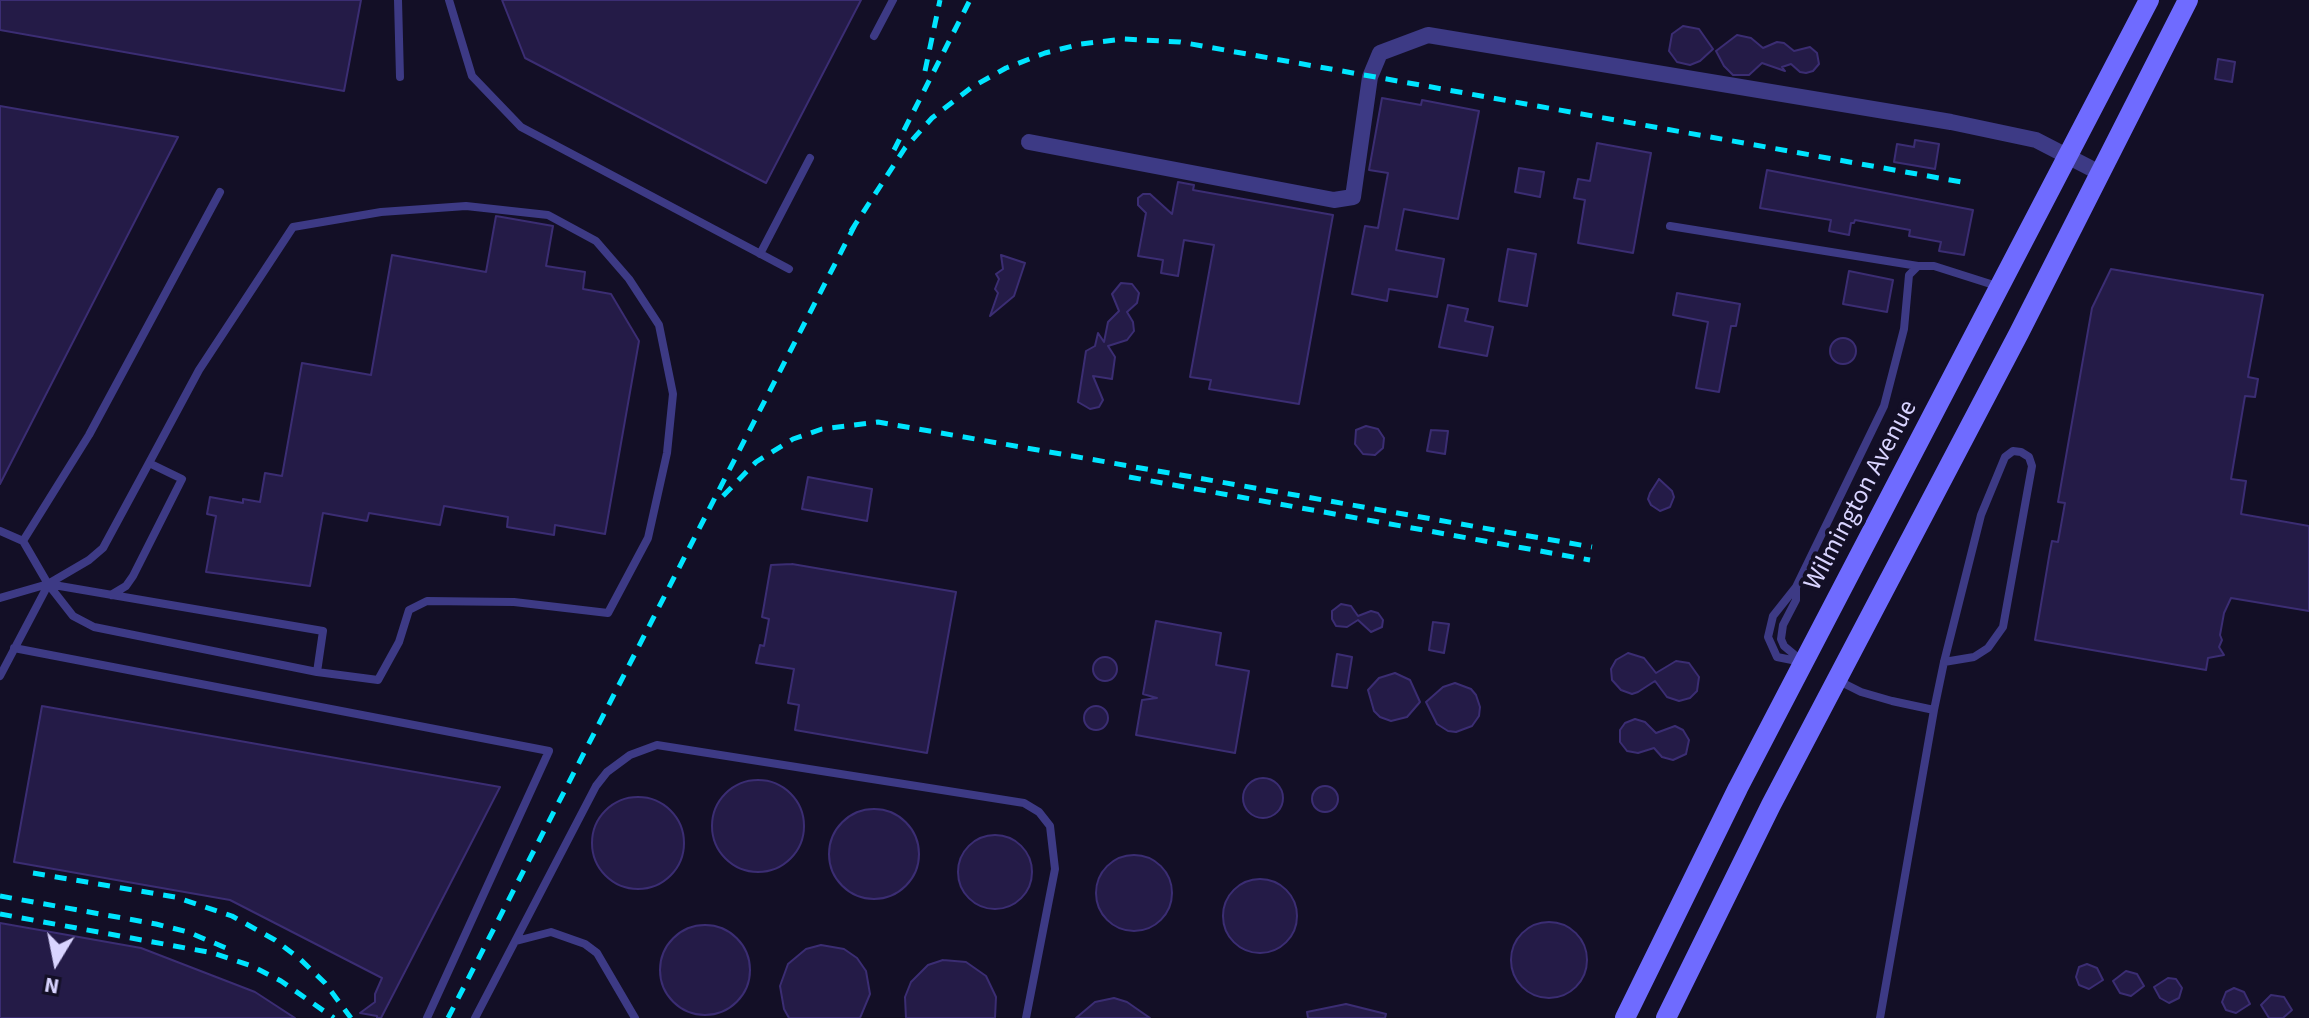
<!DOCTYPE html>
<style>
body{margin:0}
#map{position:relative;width:2309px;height:1018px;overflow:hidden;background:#130f26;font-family:"Source Sans 3",sans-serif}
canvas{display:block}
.north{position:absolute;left:16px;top:922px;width:80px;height:80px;-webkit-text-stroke:6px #130f26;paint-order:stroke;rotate:190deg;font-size:22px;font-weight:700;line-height:32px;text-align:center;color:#d9d4ff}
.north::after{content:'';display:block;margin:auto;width:28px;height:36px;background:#d9d4ff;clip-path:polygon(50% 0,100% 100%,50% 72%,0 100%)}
</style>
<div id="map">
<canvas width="2309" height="1018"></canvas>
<div class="north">N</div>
</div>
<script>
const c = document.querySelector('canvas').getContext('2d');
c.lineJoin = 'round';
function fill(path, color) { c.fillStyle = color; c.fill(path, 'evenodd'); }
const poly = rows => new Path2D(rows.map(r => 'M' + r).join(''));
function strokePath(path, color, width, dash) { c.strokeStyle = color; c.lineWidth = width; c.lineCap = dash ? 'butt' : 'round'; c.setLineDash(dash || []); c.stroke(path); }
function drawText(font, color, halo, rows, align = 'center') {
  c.font = font + ' "Source Sans 3",sans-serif'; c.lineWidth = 8; c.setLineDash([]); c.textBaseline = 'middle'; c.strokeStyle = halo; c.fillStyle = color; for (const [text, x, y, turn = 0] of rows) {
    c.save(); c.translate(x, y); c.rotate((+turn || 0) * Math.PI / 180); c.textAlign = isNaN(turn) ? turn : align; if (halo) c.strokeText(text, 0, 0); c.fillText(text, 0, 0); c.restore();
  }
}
const building = poly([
 [0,0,361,0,344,91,0,30,0,0],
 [502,0,861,0,766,183,525,58,502,0],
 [1683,26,1699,29,1713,49,1700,61,1690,65,1677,62,1669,51,1672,34,1683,26],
 [1737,35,1751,38,1763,48,1777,42,1784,43,1794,51,1810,47,1817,53,1819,64,1813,71,1806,73,1800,72,1791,64,1782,67,1785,71,1762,63,1749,75,1733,75,1724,66,1716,51,1737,35],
 [2218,59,2235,62,2232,82,2215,79,2218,59],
 [1382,98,1421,105,1422,100,1479,111,1458,219,1404,209,1396,250,1444,259,1437,297,1389,289,1387,301,1352,294,1365,226,1378,228,1388,173,1369,170,1382,98],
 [0,106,178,137,0,484,0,106],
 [1915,140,1939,144,1935,169,1894,162,1897,144,1914,147,1915,140],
 [1597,143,1651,153,1633,253,1578,243,1585,200,1574,198,1578,179,1590,181,1597,143],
 [1519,168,1544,172,1540,197,1515,192,1519,168],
 [1767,170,1973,210,1964,255,1939,251,1941,242,1909,236,1910,230,1855,220,1854,223,1851,223,1849,235,1829,231,1831,220,1760,208,1767,170],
 [1178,182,1194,185,1193,190,1333,215,1299,404,1209,389,1211,380,1190,377,1214,245,1184,240,1178,276,1161,273,1163,260,1138,256,1146,213,1138,205,1138,198,1143,194,1150,194,1172,214,1178,182],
 [496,216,553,226,546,266,585,272,583,289,611,294,639,341,605,534,555,525,554,535,507,527,508,517,444,506,440,525,369,513,367,521,323,513,310,586,206,572,216,516,207,514,210,497,243,503,243,499,260,502,265,473,282,476,302,363,371,375,392,255,486,272,496,216],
 [1508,249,1536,254,1527,306,1499,301,1508,249],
 [1001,255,1025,263,1014,296,990,316,998,293,995,289,999,279,996,274,1003,269,1001,255],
 [2111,269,2263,295,2248,377,2258,379,2255,397,2245,396,2231,479,2246,481,2241,514,2309,526,2309,611,2231,598,2224,613,2220,635,2222,640,2219,647,2224,655,2208,658,2206,670,2035,640,2050,551,2052,541,2058,542,2065,503,2058,502,2092,308,2111,269],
 [1849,271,1893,280,1887,312,1843,304,1849,271],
 [1121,283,1132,284,1139,293,1137,303,1127,312,1133,322,1134,331,1127,340,1108,346,1115,357,1112,379,1093,376,1103,400,1099,407,1090,409,1078,402,1086,351,1095,346,1098,333,1104,342,1108,322,1119,311,1112,294,1121,283],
 [1677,293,1740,304,1736,326,1731,326,1719,392,1696,388,1708,322,1673,315,1677,293],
 [1448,305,1468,309,1465,321,1493,327,1487,356,1439,347,1448,305],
 '1830 351a13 13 0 1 1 26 0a13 13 0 1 1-26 0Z',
 [1366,426,1378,429,1384,438,1383,448,1375,455,1363,454,1355,444,1356,430,1366,426],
 [1431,430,1448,431,1445,454,1427,451,1431,430],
 [808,477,872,489,867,521,802,509,808,477],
 [1659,479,1672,491,1674,497,1670,507,1660,511,1651,505,1648,499,1650,493,1659,479],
 [792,564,956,592,927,753,795,730,799,705,788,703,794,669,756,663,760,645,764,646,769,619,762,617,771,565,792,564],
 [1341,604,1351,606,1358,616,1371,611,1378,613,1383,620,1382,627,1371,632,1358,620,1347,627,1336,626,1332,619,1332,611,1341,604],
 [1156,621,1221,633,1216,665,1249,671,1235,753,1136,735,1142,700,1157,698,1143,694,1156,621],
 [1433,622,1449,624,1444,653,1429,650,1433,622],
 [1628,653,1644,658,1656,673,1676,661,1689,663,1699,677,1697,691,1690,698,1679,701,1667,697,1655,681,1638,692,1632,694,1621,690,1612,680,1611,669,1616,660,1628,653],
 [1337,654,1352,657,1347,688,1332,686,1337,654],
 '1093 669a12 12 0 1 1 24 0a12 12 0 1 1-24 0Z',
 [1395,673,1410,680,1420,702,1407,717,1391,721,1380,717,1374,711,1368,690,1379,678,1395,673],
 [1455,683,1471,689,1476,695,1480,707,1479,716,1472,726,1456,732,1448,731,1437,724,1426,702,1443,687,1455,683],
 '1084 718a12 12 0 1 1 24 0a12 12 0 1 1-24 0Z',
 [42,706,500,787,381,1018,377,1018,377,1016,360,1013,375,1002,375,994,382,978,230,900,14,862,42,706],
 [1635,719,1645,722,1656,733,1675,726,1683,730,1689,740,1686,754,1673,760,1662,757,1654,748,1638,753,1627,751,1620,742,1620,730,1625,723,1635,719],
 '1243 798a20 20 0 1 1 40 0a20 20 0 1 1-40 0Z',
 '712 826a46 46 0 1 1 92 0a46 46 0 1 1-92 0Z',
 '1312 799a13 13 0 1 1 26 0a13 13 0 1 1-26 0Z',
 '592 843a46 46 0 1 1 92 0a46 46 0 1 1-92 0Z',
 '829 854a45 45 0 1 1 90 0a45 45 0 1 1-90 0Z',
 '958 872a37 37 0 1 1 74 0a37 37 0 1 1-74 0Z',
 '1096 893a38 38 0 1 1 76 0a38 38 0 1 1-76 0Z',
 '1223 916a37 37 0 1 1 74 0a37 37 0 1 1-74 0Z',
 '1511 960a38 38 0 1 1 76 0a38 38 0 1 1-76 0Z',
 [0,923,141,948,255,992,295,1018,0,1018,0,923],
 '660 970a45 45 0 1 1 90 0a45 45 0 1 1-90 0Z',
 [821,945,844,949,857,958,866,971,870,994,860,1018,789,1018,784,1009,780,986,788,964,806,949,821,945],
 [943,960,966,962,986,976,996,997,995,1018,906,1018,905,997,911,982,928,965,943,960],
 [2087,964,2097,968,2103,980,2089,989,2079,985,2076,977,2079,967,2087,964],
 [2126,971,2137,974,2144,986,2131,996,2120,993,2113,981,2126,971],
 [2168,978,2176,979,2182,988,2179,998,2169,1003,2160,998,2154,987,2168,978],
 [2234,988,2244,992,2250,1004,2236,1013,2226,1010,2222,1002,2226,992,2234,988],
 [2271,995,2284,997,2292,1010,2283,1018,2269,1018,2261,1005,2271,995],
 [1114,998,1127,1002,1150,1018,1076,1018,1095,1002,1114,998],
 [1346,1004,1386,1014,1385,1018,1308,1018,1307,1012,1346,1004]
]);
fill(building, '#241b47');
strokePath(building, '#3b2d73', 2);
strokePath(poly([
 [398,0,400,77],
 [449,0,472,76,521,127,789,269],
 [874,36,893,0],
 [1670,226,1918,266],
 [760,254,810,158],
 [149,463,199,370,293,227,381,212,466,206,548,215,596,241,629,279,659,325,673,394,667,453,648,538,608,613,514,602,427,601,409,610,399,642,378,680,317,672],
 [0,531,23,541],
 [48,584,323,631,317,672,94,627,73,616,48,584,23,541,89,435,220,192],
 [1796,588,1796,600,1783,625,1781,639,1784,646,1802,661],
 [0,598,48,584,89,560,103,548,149,463,182,479,133,576,126,586,111,595],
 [14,648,549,751,427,1018],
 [1802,662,1777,657,1768,637,1773,616,1796,587,1884,406,1904,329,1909,275,1918,266,1934,266,2000,287],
 [0,676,48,585],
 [1837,680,1861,692,1892,701,1934,710,1880,1018],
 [1934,710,1944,662,1981,515,2005,457,2013,451,2021,452,2029,457,2032,466,2003,627,1988,648,1974,657,1944,662],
 [516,941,551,932,585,944,597,953,635,1018],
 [475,1018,596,786,607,772,630,755,657,745,1024,803,1039,812,1050,826,1055,869,1026,1018]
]), '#3d3a85', 8);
strokePath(poly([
 [1029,142,1334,200,1353,197,1370,77,1380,53,1428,35,1951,122,2036,140,2100,173]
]), '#3d3a85', 16);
strokePath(poly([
 [1625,1018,1738,788,2149,0],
 [1666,1018,1771,805,2019,333,2188,0]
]), '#6f6bff', 20);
strokePath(poly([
 [925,71,940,0],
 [894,150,970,0],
 [851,231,905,148,932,118,972,87,1006,68,1045,53,1081,44,1124,39,1180,42,1967,183],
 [1129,477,1590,560],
 [723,496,756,462,793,439,822,429,878,422,1592,547],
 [33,873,175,897,232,916,275,940,300,959,325,983,351,1018],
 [0,896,156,924,188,932,226,948],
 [0,914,213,953,252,966,281,981,334,1018],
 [448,1018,857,221]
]), '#00e5ff', 5, [12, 10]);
drawText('26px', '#d9d4ff', '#130f26', [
 ["Wilmington Avenue",1862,496,-62]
]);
</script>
